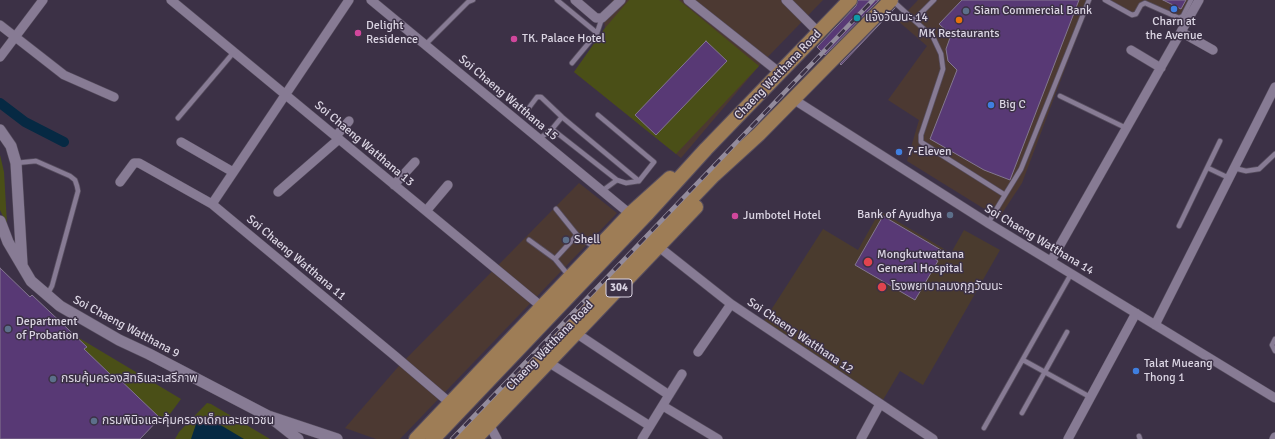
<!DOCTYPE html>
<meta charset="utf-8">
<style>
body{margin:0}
canvas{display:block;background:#3c3146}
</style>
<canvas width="1275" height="439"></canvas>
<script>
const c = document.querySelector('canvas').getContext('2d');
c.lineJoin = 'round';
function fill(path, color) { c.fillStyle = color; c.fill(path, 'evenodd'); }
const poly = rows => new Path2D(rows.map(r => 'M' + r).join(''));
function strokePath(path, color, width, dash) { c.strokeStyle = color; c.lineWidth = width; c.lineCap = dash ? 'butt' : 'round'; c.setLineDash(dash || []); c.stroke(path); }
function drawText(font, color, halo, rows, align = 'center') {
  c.font = font + ' Signika,"Noto Sans Thai",sans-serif'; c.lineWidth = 3; c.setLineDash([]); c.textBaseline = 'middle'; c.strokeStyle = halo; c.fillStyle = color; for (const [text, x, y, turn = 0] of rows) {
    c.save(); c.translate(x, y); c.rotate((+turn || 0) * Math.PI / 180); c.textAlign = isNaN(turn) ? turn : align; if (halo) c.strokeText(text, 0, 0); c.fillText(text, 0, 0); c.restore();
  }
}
fill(poly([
 [613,0,823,0,759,66,681,158,574,72,605,28,603,13],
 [918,0,1091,0,1022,183,999,218,907,161,919,120,888,100,927,46,898,21],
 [1107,0,1193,0,1182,19,1146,3,1138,15],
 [579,183,617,213,400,439,376,439,345,428,398,367]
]), '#4c3932');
fill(poly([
 [880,211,951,253,964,230,1000,250,923,385,900,371,883,400,764,321,823,229,858,250]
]), '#4a3b2e');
fill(poly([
 [629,0,679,0,759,66,676,154,574,72,605,28],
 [0,155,4,172,7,224,0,210],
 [74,335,181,399,164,422,114,374,112,376,84,349,87,347],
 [207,403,211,404,270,439,175,439,179,432]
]), '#4a4f17');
fill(poly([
 [207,417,244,439,191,439,196,424,200,419]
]), '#062943');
strokePath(poly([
 [0,103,25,122,64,142]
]), '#062943', 10);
const building = poly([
 [858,0,879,0,825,55,817,47,856,6,858,0],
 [962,0,1079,0,1010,180,984,170,930,139,957,70,948,61,946,49,951,35,939,24,962,0],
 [1163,0,1186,0,1181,9,1163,0],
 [895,8,841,65,840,64,895,8],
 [706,41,727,61,656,135,635,115,706,41],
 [883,216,941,250,935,259,938,261,915,300,855,265,883,216],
 [0,268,30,297,32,295,87,347,84,349,112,376,114,374,160,418,140,439,0,439,0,268]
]);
fill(building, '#583975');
strokePath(building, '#837790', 1);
const service = poly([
 [557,0,597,33],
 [892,0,926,31,933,37,941,54,943,69,921,135,921,142,1005,195,1021,169,1089,0],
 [1105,0,1132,15,1136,14,1141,5,1145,3,1179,18,1183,16,1191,0],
 [915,19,934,0],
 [425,45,468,2,473,0],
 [572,63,597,33,602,18],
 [1060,96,1126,128],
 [525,113,537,97,541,97,562,117,639,181],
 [598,115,654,162,639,181,626,183,617,180,602,191],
 [178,118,234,52],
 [552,129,617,180],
 [539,139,552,129,562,117],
 [16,163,36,161,70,176,75,180,77,186,78,191,52,286,47,295],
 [1208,168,1229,178],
 [1234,168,1246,171,1259,169,1275,154],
 [988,223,1005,195],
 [1179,226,1220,141],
 [577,235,595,248],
 [529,240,555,259,569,276],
 [555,259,577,235,556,209],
 [1275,339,1272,345,1275,351],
 [1023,360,1090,397],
 [1022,413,1067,332],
 [984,428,1071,274],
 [1139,436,1140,439]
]);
const minor = poly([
 [171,0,542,307],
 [371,0,630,214],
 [575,0,596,18,602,18,621,0],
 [688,0,780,73],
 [786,0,819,33],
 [0,25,64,75,114,97],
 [1181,32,1213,50],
 [1131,50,1161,68],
 [0,57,43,0],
 [793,99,988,223,1275,398],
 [336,136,349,121],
 [181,142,233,172],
 [120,182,134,163,139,163,212,204,395,356,450,403],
 [394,185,415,162],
 [278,192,339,139],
 [212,204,349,0],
 [426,211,448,185],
 [659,247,731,304,933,439],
 [1051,261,1199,0],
 [1155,325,1275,87],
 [576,333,669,395,642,439],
 [698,352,731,304],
 [548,362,650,426],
 [669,395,682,374],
 [663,406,718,439],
 [489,424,497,439],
 [861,439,880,404],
 [1068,439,1136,313],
 [1274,439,1275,437]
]);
const tertiary = poly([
 [0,130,11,146,16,163,22,264],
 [0,221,8,242,31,281,60,306,119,340,149,354,268,416,337,439],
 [275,421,298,439]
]);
const primary = poly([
 [416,439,630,214,670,178],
 [433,439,646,215,706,149,850,0],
 [460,439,714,175,759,134,891,0],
 [475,439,696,207]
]);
strokePath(service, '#574e5f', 6);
strokePath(minor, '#574e5f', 10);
strokePath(tertiary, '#574e5f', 12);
strokePath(primary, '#574e5f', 16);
strokePath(service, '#877b94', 4.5);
strokePath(minor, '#877b94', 9);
strokePath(tertiary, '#877b94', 11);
strokePath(primary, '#9e7d56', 14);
const rail = poly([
 [452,439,873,0]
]);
strokePath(rail, '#938b9c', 4.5);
strokePath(rail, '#3c3146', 3, [9]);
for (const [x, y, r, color] of [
 [1174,9,4,"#3f7fe0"],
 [966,11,4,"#5c6f8a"],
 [857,18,4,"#0f9aa8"],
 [959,20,4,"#e8710a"],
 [358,33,4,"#d1479c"],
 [514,39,4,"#d1479c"],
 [991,105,4,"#3f7fe0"],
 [899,152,4,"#3f7fe0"],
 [950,215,4,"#5c6f8a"],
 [735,216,4,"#d1479c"],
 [566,240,4,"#5c6f8a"],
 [868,262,5,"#e0444e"],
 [882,287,5,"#e0444e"],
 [8,329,4,"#5c6f8a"],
 [1136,371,4,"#3f7fe0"],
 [53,379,4,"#5c6f8a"],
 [94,421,4,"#5c6f8a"]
]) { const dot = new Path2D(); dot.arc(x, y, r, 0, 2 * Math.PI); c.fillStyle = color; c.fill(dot); strokePath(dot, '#3c3146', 1.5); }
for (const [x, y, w] of [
 [619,288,26]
]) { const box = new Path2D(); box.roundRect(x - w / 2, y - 9, w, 18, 3); c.fillStyle = '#3c3146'; c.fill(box); strokePath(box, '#dbd5e3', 1); }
drawText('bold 11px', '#dbd5e3', null, [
 ["304",619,288]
]);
drawText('12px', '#dbd5e3', '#3c3146', [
 ["Siam Commercial Bank",974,11],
 ["แจ้งวัฒนะ 14",865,18],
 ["Charn at",1174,22,"center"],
 ["the Avenue",1174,36,"center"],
 ["Delight",366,26],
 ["Residence",366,40],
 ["MK Restaurants",959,34,"center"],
 ["TK. Palace Hotel",522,39],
 ["Big C",999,105],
 ["7-Eleven",907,152],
 ["Bank of Ayudhya",942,215,"right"],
 ["Jumbotel Hotel",743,216],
 ["Shell",574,240],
 ["Mongkutwattana",877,255],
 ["General Hospital",877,269],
 ["โรงพยาบาลมงกุฎวัฒนะ",891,287],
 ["Department",16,322],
 ["of Probation",16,336],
 ["Talat Mueang",1144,364],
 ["Thong 1",1144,378],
 ["กรมคุ้มครองสิทธิและเสรีภาพ",61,379],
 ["กรมพินิจและคุ้มครองเด็กและเยาวชน",102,421]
], 'left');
drawText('12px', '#dbd5e3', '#3c3146', [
 ["Chaeng Watthana Road",778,75,-46],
 ["Soi Chaeng Watthana 15",508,98,40],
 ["Soi Chaeng Watthana 13",364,144,40],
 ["Soi Chaeng Watthana 14",1039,240,31],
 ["Soi Chaeng Watthana 11",296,258,40],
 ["Soi Chaeng Watthana 9",126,327,28],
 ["Soi Chaeng Watthana 12",800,336,34],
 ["Chaeng Watthana Road",550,346,-46]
]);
</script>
